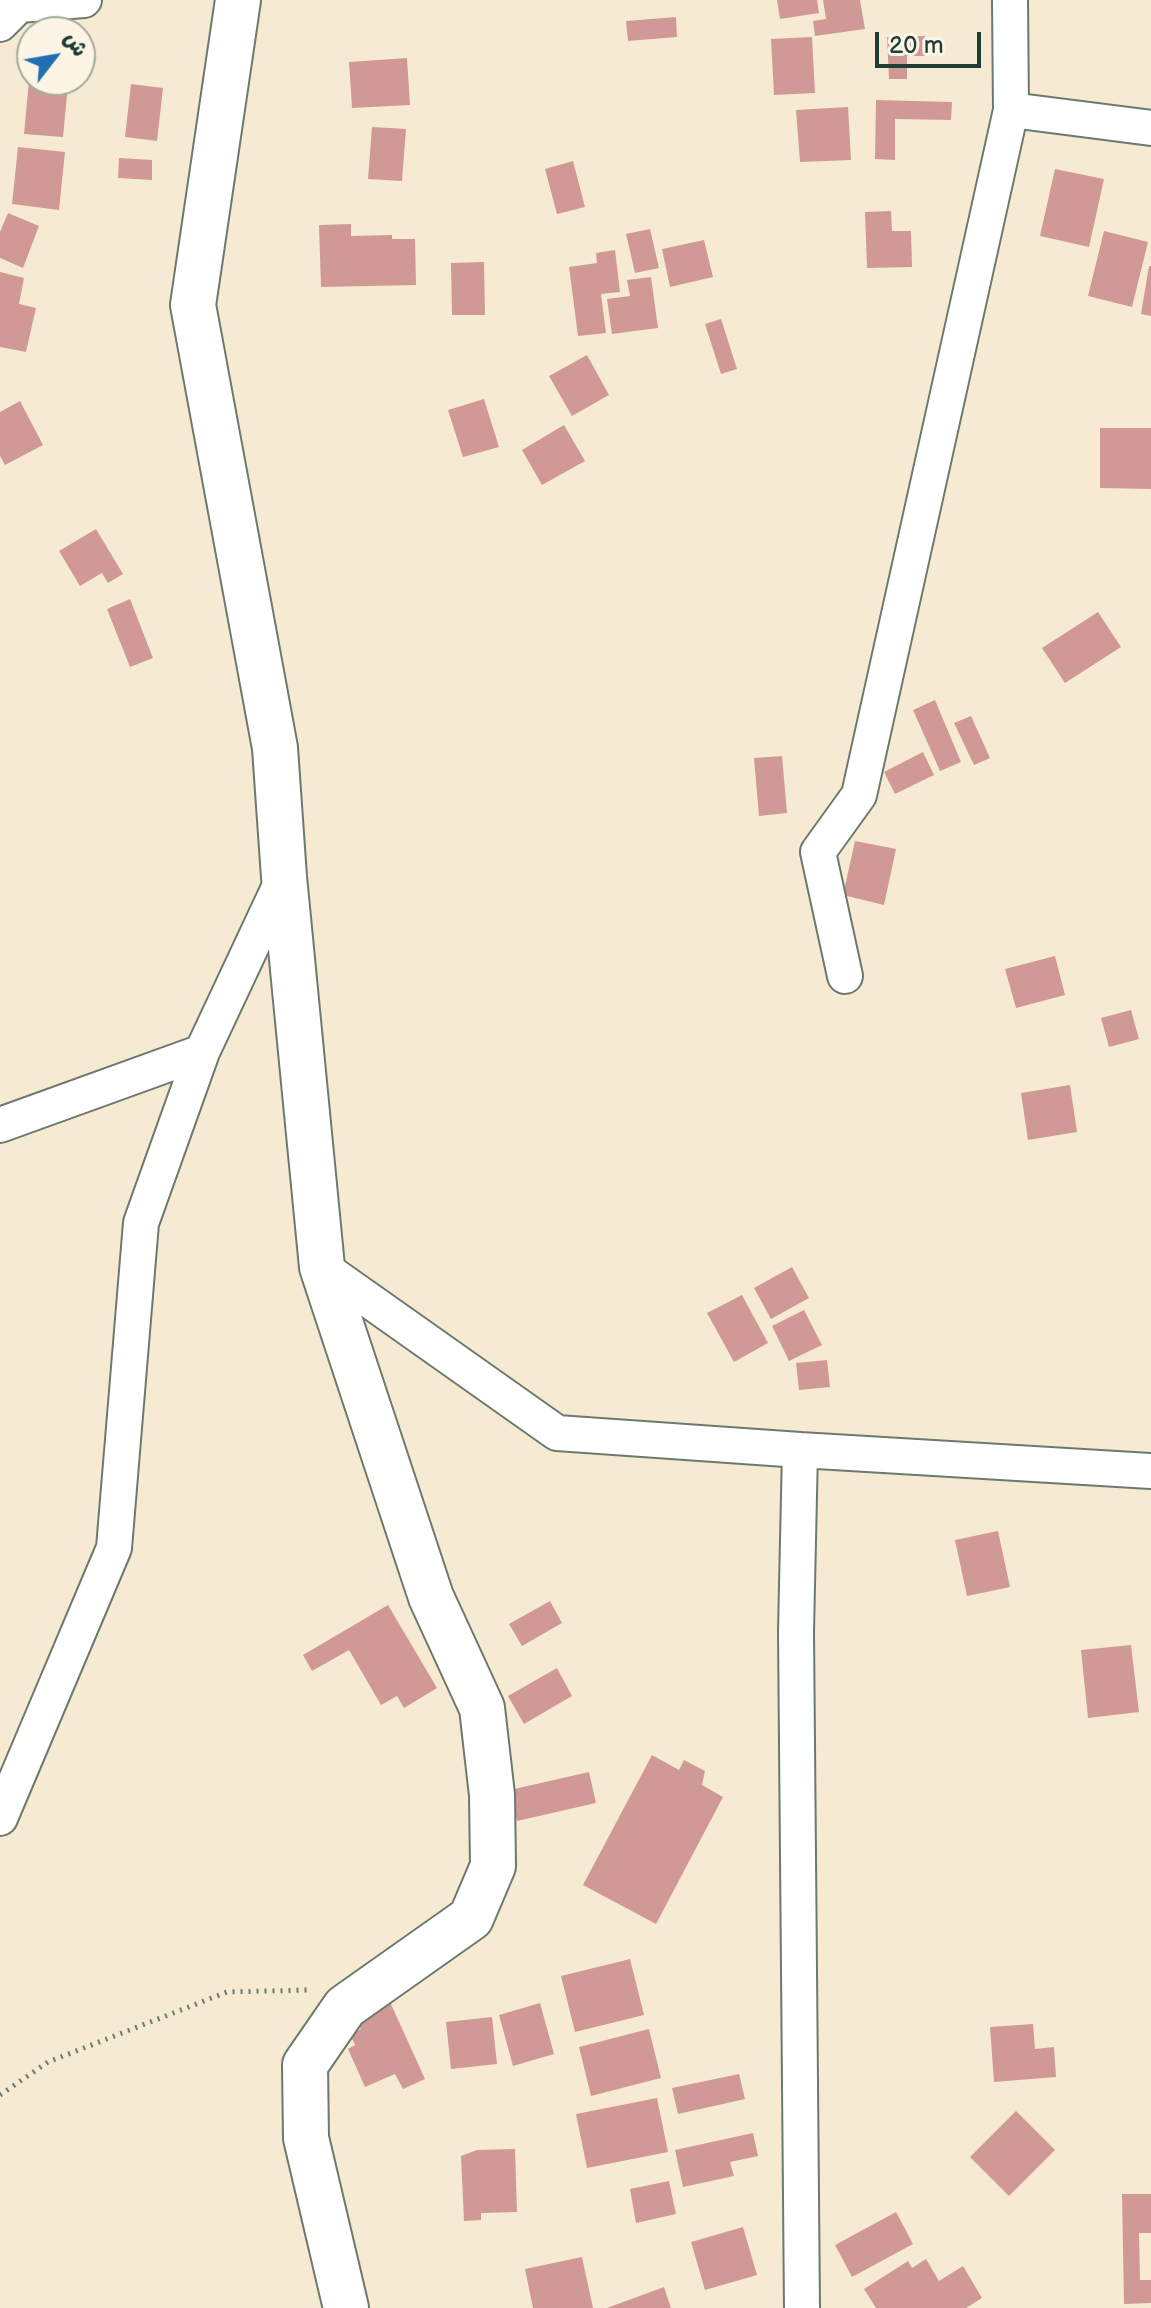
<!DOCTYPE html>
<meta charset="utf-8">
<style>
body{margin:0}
#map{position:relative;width:1151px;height:2308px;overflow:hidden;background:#f7ead3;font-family:"Balsamiq Sans","Playpen Sans Arabic",sans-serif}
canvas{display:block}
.north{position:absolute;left:16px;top:16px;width:80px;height:80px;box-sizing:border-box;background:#fcf5e5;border:2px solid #a4ab9e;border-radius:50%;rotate:59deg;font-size:22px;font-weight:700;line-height:32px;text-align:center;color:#1f3d34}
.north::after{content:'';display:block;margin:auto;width:28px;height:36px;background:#1f6fb2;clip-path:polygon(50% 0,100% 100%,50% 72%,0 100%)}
.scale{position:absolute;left:875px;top:32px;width:106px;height:36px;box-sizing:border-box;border:4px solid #1f3d34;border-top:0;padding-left:10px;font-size:24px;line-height:28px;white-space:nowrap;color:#1f3d34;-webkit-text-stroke:6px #fcf5e5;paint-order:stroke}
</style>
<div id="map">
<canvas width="1151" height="2308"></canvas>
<div class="north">ش</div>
<div class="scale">20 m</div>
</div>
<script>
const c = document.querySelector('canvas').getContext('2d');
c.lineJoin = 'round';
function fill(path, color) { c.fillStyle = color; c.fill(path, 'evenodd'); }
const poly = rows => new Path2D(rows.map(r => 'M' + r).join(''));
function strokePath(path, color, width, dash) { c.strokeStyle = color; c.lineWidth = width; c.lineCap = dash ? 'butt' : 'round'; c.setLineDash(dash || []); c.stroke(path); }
fill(poly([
 [777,0,817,0,819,13,780,19],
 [823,0,860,0,865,29,815,36,813,21,826,19],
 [676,17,677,37,628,41,626,21],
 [925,36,926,56,907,56,907,79,889,79,887,37],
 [812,37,815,93,774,95,771,39],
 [407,58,410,105,352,108,349,62],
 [29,80,68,85,63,137,24,134],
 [131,84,163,88,157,141,125,137],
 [876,100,952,102,951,120,895,119,895,160,875,159],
 [848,107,851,160,800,162,796,110],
 [372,127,406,129,402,181,368,179],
 [18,147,65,152,59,210,12,204],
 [119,158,152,160,152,180,118,178],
 [573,161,585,207,557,214,545,169],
 [1055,169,1104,179,1089,247,1040,236],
 [891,211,892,231,911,231,912,267,867,268,865,212],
 [8,213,39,226,23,268,0,258,0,232],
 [351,224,351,236,392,235,392,239,415,239,416,285,321,287,319,225],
 [650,229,659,268,635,273,626,234],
 [1104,231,1148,242,1132,307,1088,296],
 [704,240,713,277,670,287,662,249],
 [615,250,620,292,601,294,606,333,578,336,569,267,597,263,596,253],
 [484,262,485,315,452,315,451,263],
 [1149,266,1151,266,1151,316,1141,314],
 [0,272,24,278,19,304,36,308,26,352,0,347],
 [651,277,658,328,612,334,607,299,630,296,627,280],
 [721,319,737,369,721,374,705,324],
 [587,355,609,395,572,416,549,376],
 [484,399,499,447,463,457,448,410],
 [20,401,43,445,5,465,0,456,0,412],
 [564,425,585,461,542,485,522,450],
 [1100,428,1151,428,1151,489,1100,488],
 [96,529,123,574,108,583,102,573,80,586,59,551],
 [130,599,153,658,130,667,107,609],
 [1098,612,1121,647,1065,683,1042,648],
 [935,700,961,762,940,771,913,710],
 [971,716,990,758,974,765,954,723],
 [923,752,934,775,895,794,884,772],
 [782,756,787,813,759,816,754,758],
 [855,841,896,849,884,905,843,895],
 [1055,956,1065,995,1016,1008,1005,969],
 [1131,1010,1139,1039,1109,1047,1101,1018],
 [1070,1085,1077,1132,1028,1140,1021,1093],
 [792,1267,809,1298,771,1319,754,1288],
 [742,1295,768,1343,734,1362,707,1313],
 [804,1310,822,1345,789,1361,772,1326],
 [827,1360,830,1387,799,1390,796,1363],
 [998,1531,1010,1587,967,1596,955,1540],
 [550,1601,562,1623,522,1646,509,1624],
 [388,1605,437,1688,404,1708,397,1696,381,1705,349,1650,312,1671,303,1655],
 [1131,1645,1139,1712,1088,1718,1081,1650],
 [557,1668,572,1696,524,1724,508,1696],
 [652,1755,679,1770,684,1760,705,1771,702,1785,723,1797,656,1924,583,1885],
 [589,1772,596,1803,517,1821,510,1790],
 [630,1959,644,2015,575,2032,561,1976],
 [390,2002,425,2079,403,2089,395,2074,365,2087,348,2049,355,2045,350,2034,361,2029,355,2018],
 [540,2003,554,2054,513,2066,499,2015],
 [492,2017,497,2064,451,2069,446,2022],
 [1033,2024,1035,2049,1054,2047,1056,2077,994,2082,990,2027],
 [649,2029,661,2078,591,2096,579,2047],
 [739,2074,745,2099,678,2114,672,2088],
 [657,2098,668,2152,587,2168,576,2114],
 [1016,2111,1055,2150,1009,2196,970,2157],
 [753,2133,758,2156,730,2162,734,2176,683,2187,675,2150],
 [515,2149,517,2212,481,2213,481,2220,464,2221,461,2156,477,2150],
 [669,2181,676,2214,636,2223,630,2189],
 [1122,2194,1151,2194,1151,2233,1139,2233,1140,2280,1151,2280,1151,2303,1124,2304],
 [896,2212,913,2244,852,2277,835,2245],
 [743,2227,757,2275,705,2290,691,2242],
 [582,2257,593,2308,533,2308,525,2269],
 [926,2259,939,2281,963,2266,982,2298,966,2308,876,2308,864,2289,908,2261,912,2268],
 [664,2287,671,2308,607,2308]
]), '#d19996');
const minor = poly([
 [0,24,19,5,84,0],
 [1011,110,1151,128],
 [845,976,818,852,859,795,1011,110,1010,0],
 [0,1125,202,1052],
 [322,1267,557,1433,800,1450,796,1631,802,2308],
 [800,1450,1151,1471],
 [0,1818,114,1548,141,1223,202,1052,284,877]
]);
const tertiary = poly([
 [238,0,193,305,275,748,284,877,322,1267,431,1597,482,1708,492,1795,493,1866,471,1918,345,2007,305,2065,306,2138,346,2308]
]);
strokePath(minor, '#6b7a6c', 38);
strokePath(tertiary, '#6b7a6c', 48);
strokePath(poly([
 [0,2095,48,2062,227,1992,308,1990]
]), '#6b7a6c', 5, [2, 6]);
strokePath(minor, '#fff', 34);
strokePath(tertiary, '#fff', 44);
</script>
